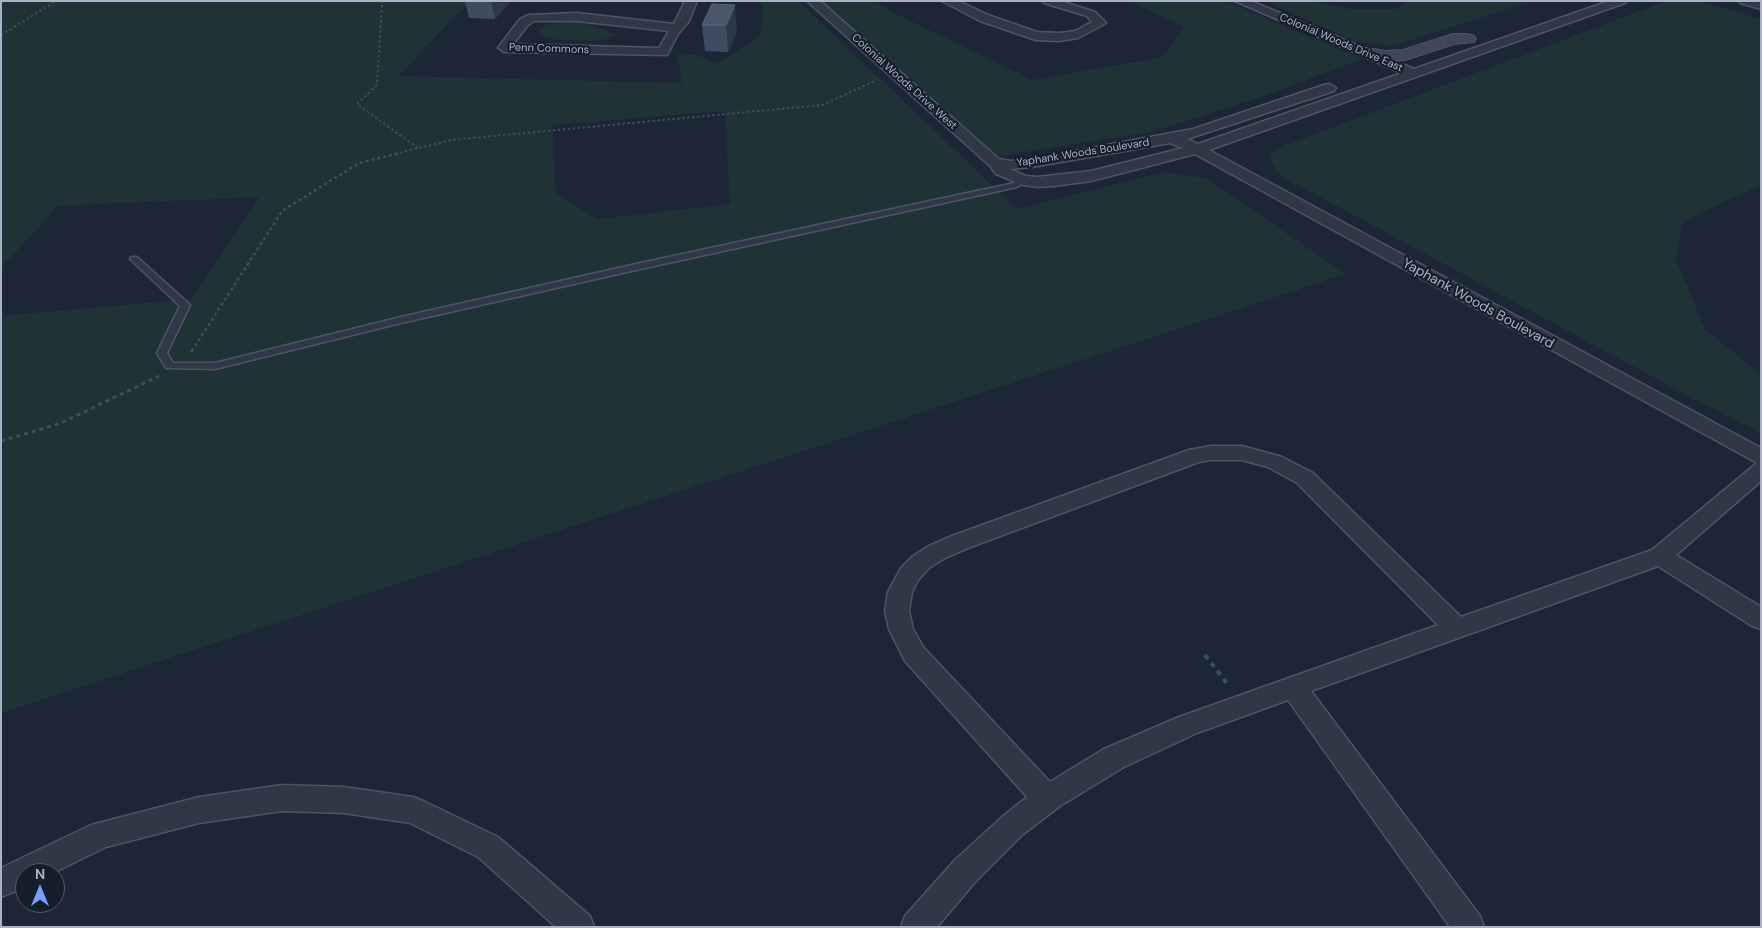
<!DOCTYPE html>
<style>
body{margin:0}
#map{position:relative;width:1762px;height:928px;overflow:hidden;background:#1d2636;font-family:"DM Sans",sans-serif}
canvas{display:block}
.frame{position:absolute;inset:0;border:2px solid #a9b2c5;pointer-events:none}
.north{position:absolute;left:15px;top:863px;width:50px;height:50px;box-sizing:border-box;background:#161d2b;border:1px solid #515969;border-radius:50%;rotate:0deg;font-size:14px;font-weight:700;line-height:20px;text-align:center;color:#a9b2c5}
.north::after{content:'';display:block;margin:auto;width:18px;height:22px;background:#749fff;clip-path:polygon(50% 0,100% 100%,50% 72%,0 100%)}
</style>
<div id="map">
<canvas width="1762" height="928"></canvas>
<div class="frame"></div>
<div class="north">N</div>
</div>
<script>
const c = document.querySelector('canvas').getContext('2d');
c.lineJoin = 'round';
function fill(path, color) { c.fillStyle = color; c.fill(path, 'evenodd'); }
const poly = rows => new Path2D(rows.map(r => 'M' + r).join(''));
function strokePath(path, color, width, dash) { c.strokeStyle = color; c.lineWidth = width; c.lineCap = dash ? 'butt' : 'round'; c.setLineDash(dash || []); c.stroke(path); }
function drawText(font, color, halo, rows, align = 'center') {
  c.font = font + ' "DM Sans",sans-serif'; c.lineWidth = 4.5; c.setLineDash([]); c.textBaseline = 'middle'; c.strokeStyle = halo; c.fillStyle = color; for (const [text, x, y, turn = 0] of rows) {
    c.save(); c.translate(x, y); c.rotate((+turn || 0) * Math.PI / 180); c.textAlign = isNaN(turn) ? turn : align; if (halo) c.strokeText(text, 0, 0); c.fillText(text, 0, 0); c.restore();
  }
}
fill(poly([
 [1,1,470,1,398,76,682,83,677,54,696,55,718,63,760,37,763,13,761,1,798,1,1017,209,1165,172,1205,178,1346,274,1,713,1,316,191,299,259,197,58,206,1,268],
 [725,111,730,204,597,219,556,193,552,125],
 [822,1,876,1,882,7,1032,80,1162,57,1184,27,1129,1,1225,1,1362,59,1262,97,1151,132,998,156,842,22],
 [1265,1,1312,1,1348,9,1398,9,1406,1,1533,1,1392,46,1352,41],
 [1666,1,1700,1,1761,19,1761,185,1682,222,1676,260,1705,329,1761,375,1761,433,1677,390,1278,174,1269,156,1286,145],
 [578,22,605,30,618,35,598,41,560,40,541,36,538,28,550,24]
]), '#1f3337');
const lane = poly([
 [1020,178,1027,180,1017,187,636,270,401,323,215,369,166,368,157,353,180,306,130,259,131,257,137,257,190,305,167,353,173,363,215,363,401,317,636,264,1014,183,1020,178]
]);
const street = poly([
 [685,1,697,1,689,21,678,34,667,55,504,52,498,48,520,19,528,15,577,13,674,24,685,1],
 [534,21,577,21,669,31,659,48,513,44,528,25,534,21],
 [807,1,820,1,999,159,1011,161,1032,159,1193,129,1324,85,1329,84,1336,88,1334,91,1187,139,1198,144,1402,73,1235,1,1251,1,1414,69,1609,1,1627,1,1625,3,1209,150,1761,448,1761,481,1676,555,1761,607,1761,629,1752,626,1658,566,1311,691,1480,916,1484,927,1450,927,1288,700,1197,733,1124,767,1060,806,1022,835,976,881,937,927,901,927,905,916,954,861,1002,817,1027,797,905,661,889,629,885,611,888,592,901,568,913,556,929,546,952,536,1189,450,1211,446,1242,446,1282,457,1313,473,1461,617,1652,550,1757,463,1195,154,1091,181,1054,186,1037,187,1023,185,996,174,990,166,807,1],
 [1170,143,1183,148,1091,171,1037,177,1026,176,1010,169,1032,167,1170,143],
 [1211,460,1242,460,1268,467,1297,483,1438,625,1179,717,1104,749,1050,782,923,647,913,629,909,611,912,592,918,580,929,568,945,558,968,548,1199,462,1211,460],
 [942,1,958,1,988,15,1037,32,1059,33,1075,31,1092,22,1087,16,1044,3,1042,1,1061,1,1095,12,1106,23,1078,38,1059,41,1036,40,980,21,942,1],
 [1738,1,1761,2,1761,9,1740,3,1738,1],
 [282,785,344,787,413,797,423,801,498,837,590,916,594,927,556,927,478,857,410,823,344,813,282,811,199,823,106,847,53,873,25,873,25,887,1,897,1,868,91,825,199,797,282,785]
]);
const secondary = poly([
 [1453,34,1468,34,1474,36,1476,39,1474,42,1454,44,1405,60,1385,61,1361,56,1359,53,1361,50,1367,48,1385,51,1403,50,1453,34]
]);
strokePath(lane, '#4d5565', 3);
strokePath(street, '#4d5565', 3);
strokePath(secondary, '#4d5565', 2);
strokePath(poly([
 [384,1,382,3,377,85,357,104,418,148],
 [1,35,56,1],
 [395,154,451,140,822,105,877,80]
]), '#3c5055', 2, [2.5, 2.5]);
strokePath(poly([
 [192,351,282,211,359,163,400,153]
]), '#3c5055', 2.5, [3, 3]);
strokePath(poly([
 [191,352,192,350],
 [1,441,61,423,159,376]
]), '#3c5055', 3, [4, 4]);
strokePath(poly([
 [1205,655,1229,686]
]), '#3c5055', 4, [5, 5]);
fill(lane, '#303847');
fill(street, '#303847');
fill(secondary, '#3e465a');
fill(poly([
 [465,1,511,1,495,19,469,18],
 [712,4,737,31,728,52,705,51,702,25]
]), '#404b60');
fill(poly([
 [491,1,511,1,495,19],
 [735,5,737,31,728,52,726,25]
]), '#2d374a');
const building = poly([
 [712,4,735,5,726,25,702,25,712,4]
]);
fill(building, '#4b566b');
strokePath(building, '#5a6479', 1);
drawText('11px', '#a9b2c5', '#161d2b', [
 ["Colonial Woods Drive East",1341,43,23],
 ["Penn Commons",549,49,2],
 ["Colonial Woods Drive West",904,82,42],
 ["Yaphank Woods Boulevard",1083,153,-9]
]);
drawText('14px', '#a9b2c5', '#161d2b', [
 ["Yaphank Woods Boulevard",1478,304,29]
]);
</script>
